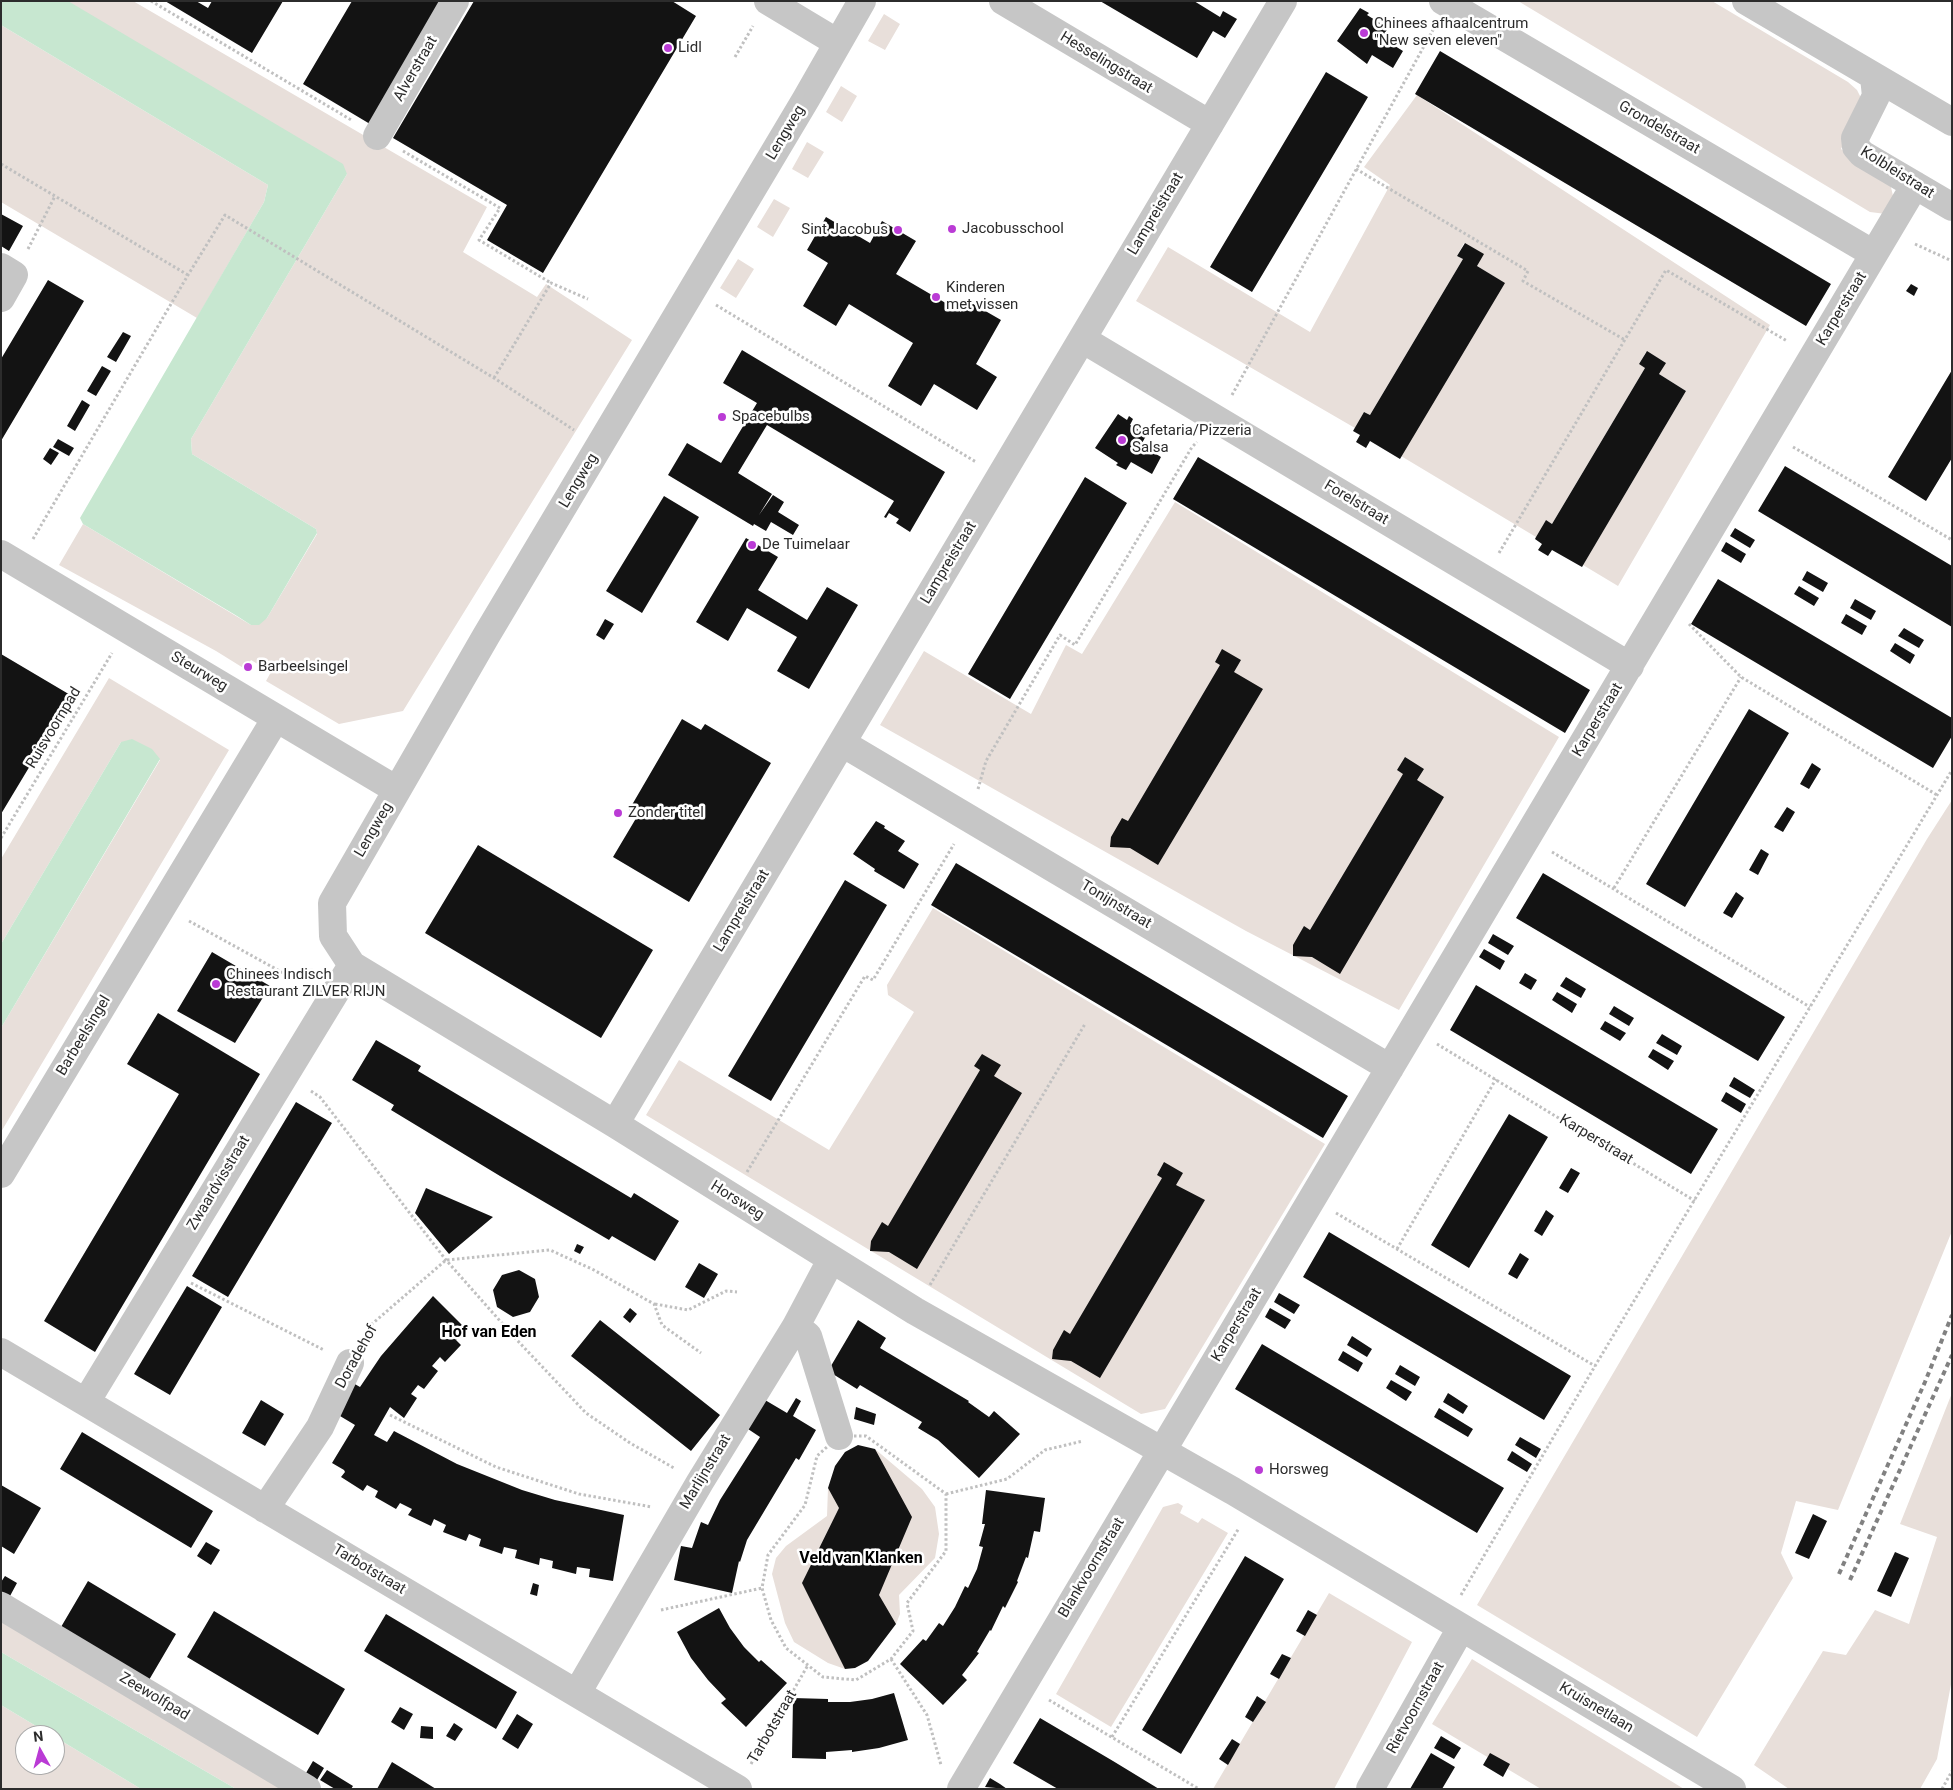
<!DOCTYPE html>
<style>
body{margin:0}
#map{position:relative;width:1953px;height:1790px;overflow:hidden;background:#fff;font-family:Roboto,sans-serif}
canvas{display:block}
.frame{position:absolute;inset:0;border:2px solid #2c2c2c;pointer-events:none}
.north{position:absolute;left:15px;top:1725px;width:50px;height:50px;box-sizing:border-box;background:#fff;border:1px solid #ababab;border-radius:50%;rotate:353deg;font-size:14px;font-weight:700;line-height:20px;text-align:center;color:#2c2c2c}
.north::after{content:'';display:block;margin:auto;width:18px;height:22px;background:#ba3bd5;clip-path:polygon(50% 0,100% 100%,50% 72%,0 100%)}
</style>
<div id="map">
<canvas width="1953" height="1790"></canvas>
<div class="frame"></div>
<div class="north">N</div>
</div>
<script>
const c = document.querySelector('canvas').getContext('2d');
c.lineJoin = 'round';
function fill(path, color) { c.fillStyle = color; c.fill(path, 'evenodd'); }
const poly = rows => new Path2D(rows.map(r => 'M' + r).join(''));
function strokePath(path, color, width, dash) { c.strokeStyle = color; c.lineWidth = width; c.lineCap = dash ? 'butt' : 'round'; c.setLineDash(dash || []); c.stroke(path); }
function drawText(font, color, halo, rows, align = 'center') {
  c.font = font + ' Roboto,sans-serif'; c.lineWidth = 5; c.setLineDash([]); c.textBaseline = 'middle'; c.strokeStyle = halo; c.fillStyle = color; for (const [text, x, y, turn = 0] of rows) {
    c.save(); c.translate(x, y); c.rotate((+turn || 0) * Math.PI / 180); c.textAlign = isNaN(turn) ? turn : align; if (halo) c.strokeText(text, 0, 0); c.fillText(text, 0, 0); c.restore();
  }
}
fill(poly([
 [67,1,133,1,487,207,463,252,537,297,546,284,632,340,403,711,339,724,266,681,271,672,251,660,245,669,216,651,59,565,83,524,251,625,267,618,317,534,316,529,192,454,191,439,347,174],
 [1518,1,1712,1,1848,82,1857,90,1861,98,1858,117,1841,149,1890,183,1894,200,1886,214,1870,212],
 [884,14,900,24,885,50,868,41],
 [1,25,268,185,264,202,197,318,1,202],
 [841,86,857,96,842,122,826,112],
 [1417,95,1770,325,1618,586,1583,565,1686,391,1659,374,1665,362,1646,352,1639,364,1645,368,1552,524,1546,520,1536,537,1401,456,1504,283,1477,266,1483,254,1464,243,1457,256,1463,259,1370,415,1364,412,1355,428,1136,301,1168,247,1310,332,1390,185,1364,167],
 [807,142,824,152,808,178,792,169],
 [774,199,790,208,773,237,757,227],
 [738,259,754,269,736,298,720,288],
 [1175,502,1559,737,1399,1010,1246,931,880,725,924,651,1031,714,1066,645,1082,654],
 [109,678,229,750,1,1132,1,1028,160,760,121,742,1,944,1,859],
 [1952,800,1952,1231,1838,1510,1796,1501,1781,1553,1793,1578,1697,1737,1477,1605,1927,839],
 [933,908,1325,1144,1165,1409,1141,1414,646,1115,679,1060,829,1150,914,1012,888,995,887,985],
 [1952,1393,1952,1679,1937,1759,1920,1789,1789,1789,1754,1765,1823,1651,1846,1655,1875,1610,1909,1624,1937,1537,1900,1524],
 [875,1449,922,1489,935,1507,939,1534,935,1558,899,1595,900,1614,896,1624,845,1669,828,1663,794,1642,785,1623,772,1574,776,1558,786,1546,827,1516,828,1488],
 [1178,1503,1183,1506,1180,1513,1198,1523,1202,1518,1228,1533,1111,1727,1056,1694,1163,1507],
 [1329,1593,1412,1642,1334,1789,1213,1789],
 [1,1618,290,1789,236,1789,1,1652],
 [1472,1659,1684,1789,1541,1789,1432,1724],
 [1,1705,51,1735,25,1735,25,1765,55,1765,55,1737,141,1789,1,1789]
]), '#e8dfda');
fill(poly([
 [1,1,68,1,343,164,347,174,191,439,192,454,316,529,317,533,267,618,259,625,251,625,237,616,83,524,80,518,264,202,268,185,1,25],
 [132,739,152,749,160,759,1,1028,1,944,121,742],
 [1,1652,236,1789,141,1789,55,1737,55,1735,51,1735,1,1705]
]), '#c7e7d0');
fill(poly([
 [165,1,196,1,208,8,212,1,283,1,252,53],
 [352,1,443,1,370,124,303,84],
 [474,1,672,1,696,16,543,273,487,240,507,205,393,138],
 [1100,1,1194,1,1220,17,1223,11,1237,19,1225,38,1213,31,1197,58],
 [1360,8,1369,13,1367,15,1388,28,1382,38,1403,51,1393,68,1372,55,1367,64,1337,41],
 [1440,51,1831,284,1806,326,1415,94],
 [1326,72,1368,97,1252,292,1210,267],
 [1,214,23,226,9,251,1,246],
 [826,217,870,243,882,221,916,241,896,274,961,312,968,301,1001,320,976,364,997,377,977,410,934,384,921,406,888,386,913,343,849,304,836,326,803,306,828,263,807,250],
 [1465,243,1484,254,1477,266,1505,283,1400,459,1370,441,1366,448,1356,442,1360,435,1353,431,1364,412,1370,415,1463,259,1457,256],
 [48,280,84,301,1,441,1,359],
 [1911,284,1918,288,1914,296,1906,291],
 [123,332,131,336,116,362,107,357],
 [742,350,945,472,910,532,896,523,899,519,889,513,886,518,884,517,894,501,767,425,738,473,772,494,759,515,773,495,784,502,778,512,799,525,793,535,771,522,766,531,754,524,753,526,668,475,687,443,721,463,757,403,723,383],
 [1647,351,1666,363,1659,374,1686,391,1582,567,1552,550,1548,556,1538,550,1542,544,1535,539,1536,537,1546,520,1552,524,1645,368,1639,364],
 [102,366,111,371,96,396,87,391],
 [1952,370,1952,458,1926,501,1888,477],
 [82,400,90,405,75,431,67,426],
 [1118,414,1127,420,1129,416,1133,419,1130,425,1147,434,1141,445,1161,457,1152,474,1131,462,1126,470,1116,465,1118,463,1095,448],
 [58,439,74,448,69,456,53,447],
 [50,448,59,453,51,465,43,459],
 [1198,457,1590,690,1565,733,1173,499],
 [1785,466,1952,566,1952,627,1758,511],
 [1085,477,1127,503,1010,699,968,674],
 [664,496,699,517,642,613,606,591],
 [1735,528,1755,540,1750,548,1730,536],
 [746,538,778,557,758,590,807,620,827,587,858,605,809,689,777,671,797,637,747,608,728,641,696,622],
 [1726,542,1746,554,1741,563,1721,551],
 [1807,571,1828,583,1823,592,1802,580],
 [1718,579,1952,718,1952,736,1933,768,1691,624],
 [1799,586,1819,598,1814,606,1794,594],
 [1855,599,1876,611,1871,620,1850,608],
 [1846,614,1867,626,1862,635,1841,623],
 [605,619,614,624,604,640,596,635],
 [1904,628,1924,640,1919,648,1898,636],
 [1895,643,1915,655,1910,664,1890,651],
 [1222,649,1241,660,1234,672,1263,689,1158,865,1130,848,1110,847,1111,837,1122,818,1128,821,1220,665,1215,662],
 [1,654,72,696,1,814],
 [1749,709,1789,733,1685,907,1646,884],
 [682,719,701,730,705,724,771,763,689,902,613,857,638,815,629,810],
 [1405,757,1424,769,1417,780,1444,797,1340,974,1312,957,1293,956,1293,945,1304,926,1310,930,1403,774,1397,770],
 [1812,763,1821,769,1809,789,1800,784],
 [1787,807,1795,812,1783,832,1774,827],
 [876,821,885,826,884,828,905,841,898,851,919,864,904,889,874,871,875,869,853,854],
 [478,845,653,950,601,1038,425,933],
 [1761,849,1769,854,1758,875,1749,870],
 [956,863,1348,1096,1323,1138,931,905],
 [1543,873,1785,1017,1758,1061,1516,918],
 [845,880,887,905,771,1101,728,1076],
 [1736,892,1744,898,1732,918,1723,913],
 [1493,934,1514,946,1508,955,1488,943],
 [1484,949,1505,961,1500,970,1479,957],
 [212,952,270,986,235,1043,177,1011],
 [1525,973,1537,980,1531,990,1519,983],
 [1566,977,1586,989,1581,998,1560,986],
 [1476,985,1718,1129,1691,1174,1450,1030],
 [1557,992,1577,1004,1572,1013,1552,1000],
 [1614,1006,1634,1018,1629,1026,1609,1014],
 [158,1013,260,1074,95,1352,44,1321,179,1094,127,1064],
 [1605,1021,1626,1033,1620,1041,1600,1029],
 [1662,1034,1682,1046,1677,1055,1656,1043],
 [376,1040,421,1066,418,1071,611,1186,631,1198,634,1193,679,1221,655,1261,612,1236,609,1240,500,1176,391,1110,394,1105,352,1080],
 [1653,1049,1674,1061,1668,1070,1648,1057],
 [982,1054,1001,1065,994,1076,1022,1093,917,1269,889,1252,870,1251,871,1241,882,1222,888,1226,980,1070,974,1066],
 [1734,1077,1755,1090,1750,1098,1729,1086],
 [1726,1092,1746,1104,1741,1113,1721,1101],
 [296,1102,332,1123,228,1297,192,1276],
 [1509,1114,1548,1137,1469,1268,1431,1245],
 [1164,1162,1183,1173,1176,1185,1205,1200,1100,1378,1071,1361,1052,1359,1053,1350,1064,1330,1070,1334,1162,1178,1157,1175],
 [1571,1168,1580,1173,1568,1193,1559,1188],
 [426,1188,493,1217,449,1254,415,1213],
 [1546,1210,1554,1216,1542,1236,1534,1231],
 [1329,1232,1571,1376,1544,1420,1303,1277],
 [577,1244,584,1247,580,1254,574,1251],
 [1520,1253,1529,1259,1517,1279,1508,1274],
 [699,1263,718,1274,704,1298,685,1287],
 [519,1270,535,1279,539,1297,530,1312,513,1317,497,1307,493,1290,502,1275],
 [187,1286,222,1307,170,1395,134,1374],
 [1279,1293,1300,1305,1294,1314,1274,1302],
 [433,1296,466,1329,456,1340,461,1345,445,1362,440,1357,432,1366,438,1371,424,1389,418,1385,411,1394,417,1398,404,1418,390,1407,374,1435,387,1442,394,1431,457,1464,522,1490,555,1500,624,1515,613,1581,589,1577,590,1569,577,1567,576,1574,552,1568,553,1561,540,1558,539,1565,515,1558,517,1550,504,1547,502,1554,479,1546,481,1539,469,1534,466,1541,443,1532,446,1525,434,1519,431,1526,408,1515,412,1509,400,1503,396,1509,375,1497,378,1491,367,1485,363,1491,341,1477,345,1472,344,1470,332,1463,355,1425,335,1413,353,1383,360,1387,381,1356],
 [630,1308,637,1314,630,1323,623,1317],
 [1270,1308,1291,1320,1285,1329,1265,1317],
 [600,1320,720,1415,691,1451,571,1356],
 [858,1320,886,1338,880,1348,969,1401,968,1402,989,1417,994,1411,1020,1434,979,1478,938,1440,918,1428,922,1422,860,1385,857,1389,828,1371],
 [1352,1336,1372,1349,1367,1357,1347,1345],
 [1262,1344,1504,1488,1477,1533,1235,1389],
 [1343,1351,1363,1363,1358,1372,1338,1360],
 [1400,1365,1420,1377,1415,1386,1395,1374],
 [1391,1380,1412,1392,1406,1401,1386,1388],
 [1448,1393,1468,1406,1463,1414,1443,1402],
 [796,1398,801,1401,793,1416,816,1430,799,1460,796,1458,747,1540,740,1562,739,1561,732,1593,674,1580,681,1546,692,1548,701,1522,708,1525,720,1500,760,1437,748,1429,765,1400,787,1413],
 [261,1400,284,1414,265,1446,242,1433],
 [856,1407,876,1414,874,1425,854,1419],
 [1439,1408,1473,1429,1468,1437,1434,1417],
 [82,1432,213,1511,191,1548,60,1469],
 [1520,1437,1541,1449,1536,1458,1515,1445],
 [858,1445,875,1449,912,1517,879,1595,896,1624,868,1661,855,1668,845,1669,802,1583,839,1508,828,1488,835,1466,845,1452],
 [1512,1451,1532,1464,1527,1472,1507,1460],
 [1,1485,41,1508,14,1554,1,1546],
 [986,1490,1045,1498,1040,1532,1034,1531,1028,1558,1026,1557,1017,1581,1018,1582,1005,1608,1003,1606,991,1631,990,1630,977,1652,979,1653,962,1675,967,1680,943,1705,900,1664,923,1639,926,1641,939,1623,943,1626,955,1607,965,1586,968,1588,977,1569,983,1547,979,1546,985,1524,982,1524],
 [1813,1514,1827,1521,1809,1559,1795,1553],
 [206,1542,220,1550,211,1565,197,1556],
 [1895,1552,1909,1558,1891,1597,1877,1591],
 [1245,1556,1284,1579,1181,1754,1142,1730],
 [5,1576,17,1583,10,1596,1,1591,1,1582],
 [88,1581,176,1634,149,1680,61,1627],
 [533,1583,539,1585,537,1596,530,1594],
 [719,1608,730,1628,744,1647,759,1662,761,1660,787,1683,746,1727,721,1703,726,1699,708,1680,691,1658,677,1632],
 [1308,1610,1317,1615,1305,1636,1296,1631],
 [214,1611,345,1689,318,1735,187,1657],
 [386,1614,517,1692,496,1729,364,1651],
 [1282,1654,1291,1658,1279,1679,1270,1674],
 [894,1693,908,1740,879,1748,852,1752,852,1750,826,1752,826,1759,792,1758,793,1698,828,1699,828,1702,850,1702,872,1699],
 [1257,1696,1266,1702,1253,1722,1245,1717],
 [400,1707,413,1714,404,1730,391,1722],
 [517,1714,533,1724,518,1749,502,1739],
 [1040,1718,1113,1761,1159,1789,1058,1789,1013,1763],
 [454,1723,463,1729,455,1741,446,1736],
 [421,1726,433,1727,433,1739,420,1738],
 [1441,1736,1461,1748,1454,1759,1434,1748],
 [1232,1739,1240,1744,1228,1765,1219,1759],
 [1431,1753,1455,1767,1442,1789,1410,1789],
 [1490,1753,1510,1764,1503,1777,1483,1765],
 [313,1761,324,1768,317,1780,306,1773],
 [392,1762,415,1776,436,1789,377,1789],
 [327,1770,353,1786,351,1789,335,1789,320,1780],
 [990,1778,1000,1784,1007,1789,985,1787]
]), '#131313');
strokePath(poly([
 [151,1,353,121],
 [735,57,753,26],
 [403,151,500,208,479,240,551,283],
 [1,164,188,275],
 [1356,169,1528,271,1523,281,1625,340],
 [1915,244,1952,261],
 [28,249,55,196],
 [716,305,976,462],
 [494,378,551,283,588,299],
 [1232,395,1434,28],
 [1793,447,1952,540],
 [33,539,188,275,225,215,494,378,574,430],
 [1499,553,1666,270,1787,341],
 [1689,624,1741,677,1937,795],
 [978,789,986,761,1060,635,1075,645,1192,447,1197,442],
 [1,838,112,653],
 [1552,852,1810,1007],
 [1614,888,1741,677],
 [189,921,285,974,314,970],
 [1437,1044,1695,1201],
 [311,1091,320,1097,446,1260,516,1339,586,1413,630,1443,674,1468],
 [747,1172,865,976,873,980,954,844],
 [1336,1213,1595,1366],
 [1397,1249,1496,1079],
 [191,1283,324,1350],
 [930,1285,1085,1024],
 [655,1304,688,1310,726,1291,737,1292],
 [364,1338,372,1324,446,1260,550,1250,594,1270,654,1304,662,1325,701,1353],
 [390,1415,496,1467,579,1494,652,1507],
 [839,1436,866,1436,946,1494,946,1551,907,1603,913,1631,891,1659,856,1680,823,1677,786,1648,771,1620,762,1588,768,1555,805,1505,817,1456,839,1436],
 [946,1494,1007,1479,1045,1450,1083,1441],
 [1461,1595,1595,1366,1952,770],
 [661,1610,762,1588],
 [891,1659,927,1715,941,1765],
 [1049,1700,1199,1789],
 [1112,1737,1239,1528],
 [751,1764,808,1665],
 [1942,1789,1952,1771]
]), '#c0c0c0', 3, [2.5, 2.5]);
strokePath(poly([
 [768,1,838,43],
 [862,1,806,99,486,636,332,903,333,936,352,965,615,1124,915,1311,1233,1491,1732,1789],
 [1003,1,1210,124],
 [1443,1,1874,254],
 [1746,1,1952,122],
 [1874,77,1876,96,1855,138,1856,147,1862,154,1952,207],
 [377,136,455,1],
 [1,267,14,275,1,298],
 [1082,339,1630,666],
 [1,554,397,790],
 [842,743,1390,1068],
 [615,1124,1283,1],
 [1,1174,276,718],
 [796,1326,808,1336,839,1436],
 [1,1352,738,1789],
 [86,1402,352,965],
 [265,1509,320,1427,350,1363],
 [1,1606,307,1789],
 [577,1693,700,1482,796,1326,831,1260],
 [961,1789,1915,185],
 [1370,1789,1461,1628]
]), '#c6c6c6', 28);
strokePath(poly([
 [1839,1574,1925,1382,1952,1315],
 [1850,1580,1952,1355]
]), '#818181', 4, [5, 4]);
for (const [x, y, r, color] of [
 [1364,33,5,"#ba3bd5"],
 [668,48,5,"#ba3bd5"],
 [952,229,5,"#ba3bd5"],
 [898,230,5,"#ba3bd5"],
 [936,297,5,"#ba3bd5"],
 [722,417,5,"#ba3bd5"],
 [1122,440,5,"#ba3bd5"],
 [752,545,5,"#ba3bd5"],
 [248,667,5,"#ba3bd5"],
 [618,813,5,"#ba3bd5"],
 [216,984,5,"#ba3bd5"],
 [1259,1470,5,"#ba3bd5"]
]) { const dot = new Path2D(); dot.arc(x, y, r, 0, 2 * Math.PI); c.fillStyle = color; c.fill(dot); strokePath(dot, '#fff', 2); }
drawText('15px', '#2c2c2c', '#fff', [
 ["Chinees afhaalcentrum",1374,24],
 ["\"New seven eleven\"",1374,41],
 ["Lidl",678,48],
 ["Jacobusschool",962,229],
 ["Sint Jacobus",888,230,"right"],
 ["Kinderen",946,288],
 ["met vissen",946,305],
 ["Spacebulbs",732,417],
 ["Cafetaria/Pizzeria",1132,431],
 ["Salsa",1132,448],
 ["De Tuimelaar",762,545],
 ["Barbeelsingel",258,667],
 ["Zonder titel",628,813],
 ["Chinees Indisch",226,975],
 ["Restaurant ZILVER RIJN",226,992],
 ["Horsweg",1269,1470]
], 'left');
drawText('15px', '#2c2c2c', '#fff', [
 ["Hesselingstraat",1106,63,31],
 ["Alverstraat",416,69,-60],
 ["Grondelstraat",1659,128,30],
 ["Lengweg",786,133,-59],
 ["Kolbleistraat",1897,173,32],
 ["Lampreistraat",1156,214,-59],
 ["Karperstraat",1842,309,-59],
 ["Lengweg",579,481,-59],
 ["Forelstraat",1356,503,31],
 ["Lampreistraat",949,563,-59],
 ["Steurweg",199,672,31],
 ["Karperstraat",1598,720,-59],
 ["Ruisvoornpad",54,728,-59],
 ["Lengweg",374,830,-60],
 ["Tonijnstraat",1116,905,31],
 ["Lampreistraat",742,911,-59],
 ["Barbeelsingel",84,1036,-59],
 ["Karperstraat",1596,1140,31],
 ["Zwaardvisstraat",219,1183,-59],
 ["Horsweg",737,1201,32],
 ["Karperstraat",1237,1325,-59],
 ["Doradehof",357,1357,-61],
 ["Marlijnstraat",706,1472,-59],
 ["Blankvoornstraat",1092,1568,-59],
 ["Tarbotstraat",369,1570,31],
 ["Zeewolfpad",154,1697,31],
 ["Rietvoornstraat",1416,1708,-61],
 ["Kruisnetlaan",1596,1708,31],
 ["Tarbotstraat",773,1727,-60]
]);
drawText('bold 16px', '#000', '#fff', [
 ["Hof van Eden",489,1333],
 ["Veld van Klanken",861,1559]
]);
</script>
